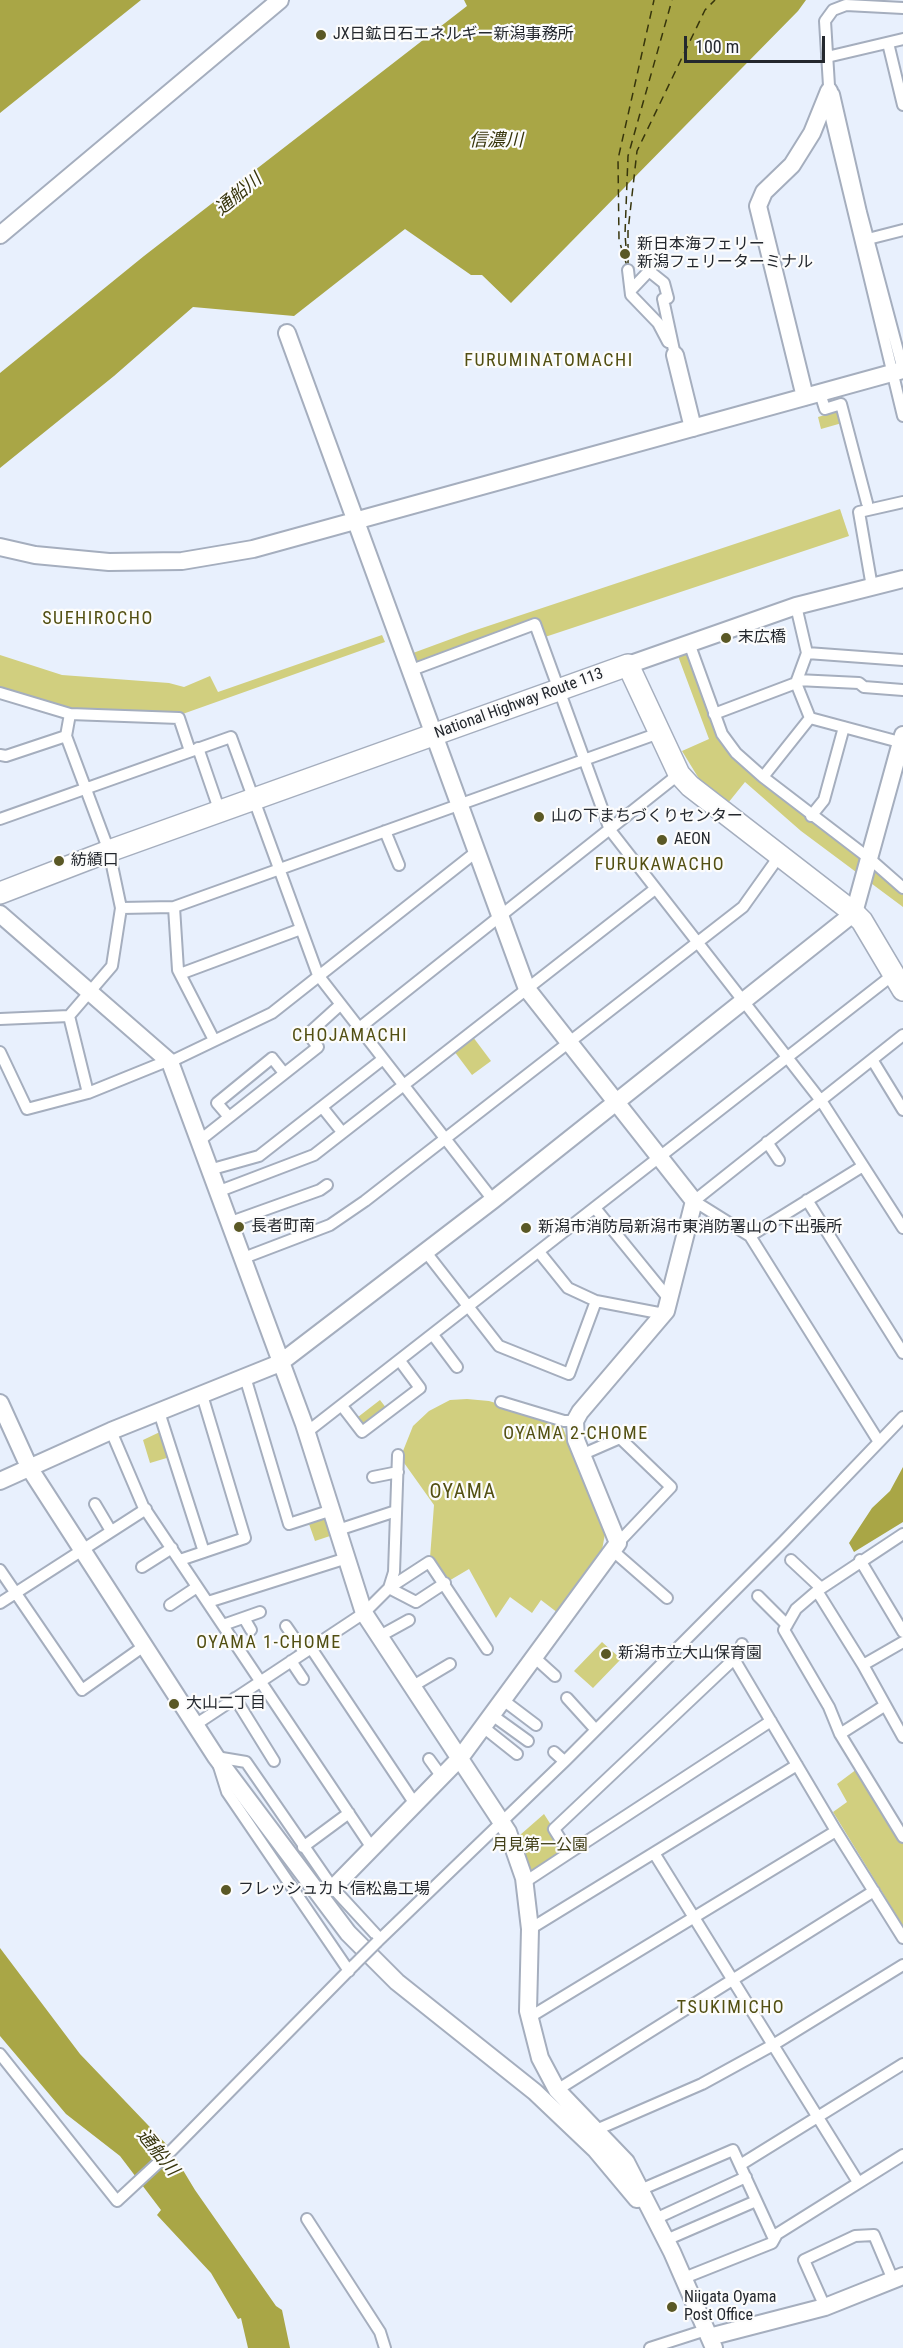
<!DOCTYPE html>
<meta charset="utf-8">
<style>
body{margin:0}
#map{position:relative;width:903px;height:2348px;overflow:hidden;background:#e8f0fd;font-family:"Roboto Condensed",sans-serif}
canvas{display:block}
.scale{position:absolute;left:684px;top:36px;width:141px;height:27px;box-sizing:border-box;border:3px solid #24282e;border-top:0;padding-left:8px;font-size:18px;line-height:21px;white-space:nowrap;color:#24282e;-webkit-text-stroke:4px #fcfcfc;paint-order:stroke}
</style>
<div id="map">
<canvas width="903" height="2348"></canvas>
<div class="scale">100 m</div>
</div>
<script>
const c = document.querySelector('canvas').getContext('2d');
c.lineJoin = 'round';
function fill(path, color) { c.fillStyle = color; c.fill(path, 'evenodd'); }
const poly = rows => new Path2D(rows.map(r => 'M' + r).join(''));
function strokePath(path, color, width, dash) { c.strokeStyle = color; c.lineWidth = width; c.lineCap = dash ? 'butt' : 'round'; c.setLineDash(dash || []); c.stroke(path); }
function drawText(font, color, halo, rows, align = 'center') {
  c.font = font + ' "Roboto Condensed","Noto Sans JP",sans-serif'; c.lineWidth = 4.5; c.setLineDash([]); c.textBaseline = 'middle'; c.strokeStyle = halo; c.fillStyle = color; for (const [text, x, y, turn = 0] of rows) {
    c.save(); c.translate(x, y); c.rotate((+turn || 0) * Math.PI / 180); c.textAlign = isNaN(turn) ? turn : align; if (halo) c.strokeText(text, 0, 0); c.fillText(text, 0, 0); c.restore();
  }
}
fill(poly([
 [835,412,840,414,842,423,821,429,818,417],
 [840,509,849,536,545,637,540,621,417,666,413,653,470,632],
 [382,635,385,642,177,716,67,711,0,689,0,655,62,675,169,683,184,687,210,676,218,692],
 [689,643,714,714,736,753,903,888,903,907,801,831,745,782,728,803,701,782,682,751,709,739,675,648],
 [473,1037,491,1061,472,1075,454,1051],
 [467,1399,489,1401,561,1423,605,1534,602,1550,558,1613,541,1600,532,1613,510,1597,496,1618,469,1569,447,1582,430,1558,434,1505,402,1460,403,1451,413,1426,429,1411,450,1400],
 [380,1400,387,1409,367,1424,363,1423,358,1417],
 [162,1431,170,1457,150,1463,143,1440],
 [325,1519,329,1521,333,1535,315,1541,309,1524],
 [602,1642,621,1659,593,1688,574,1671],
 [857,1769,903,1843,903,1926,833,1812,847,1802,837,1784],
 [544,1814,569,1853,525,1882,512,1842]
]), '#d1cf7f');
fill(poly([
 [0,0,141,0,0,113],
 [464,0,806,0,798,11,511,303,482,275,471,275,405,229,294,316,193,307,114,376,0,468,0,373,144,256,467,6],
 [903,1467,903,1522,854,1552,849,1543,872,1508,890,1491],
 [0,1948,80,2054,169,2147,195,2190,276,2306,282,2310,290,2348,248,2348,241,2318,238,2319,211,2273,157,2215,161,2210,120,2156,66,2114,0,2036]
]), '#a9a646');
strokePath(poly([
 [627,260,625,234,628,156,672,0],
 [627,266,619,240,618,159,654,0],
 [628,266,628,231,637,151,705,10,715,0]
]), '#37350c', 1.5, [8, 6]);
const street = poly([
 [903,8,846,5,833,10,825,21,831,118,903,416],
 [888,43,903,105],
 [827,57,903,39],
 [834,94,861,212,903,370],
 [868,239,903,230],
 [628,270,631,295,658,323,668,342],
 [631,290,649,271,664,283,668,298,663,299,675,355],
 [820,393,825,409,841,404,867,503],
 [872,587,859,512,903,502],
 [796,606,807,653,796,683,810,718,903,743],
 [689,643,722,734,736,753,763,777,870,859,903,888],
 [807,653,903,660],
 [409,671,535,624,610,830,822,1102,903,1228],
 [797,680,859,683,864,687,903,690],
 [0,693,70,714,179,718,190,751],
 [714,714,796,683],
 [198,748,220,812],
 [0,755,6,756,66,736],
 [763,777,810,718],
 [811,816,824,800,844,727],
 [0,819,231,737,318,975,493,1200],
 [385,831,399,865],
 [174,907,178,970,214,1040],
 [121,908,174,907,659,733],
 [180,974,301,929],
 [69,1016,88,1093],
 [0,1019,69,1016,112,966,121,908,109,851,66,736,70,714],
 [358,1029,679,774],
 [0,1052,27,1109,88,1093,167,1061],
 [873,1061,903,1110],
 [170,1062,272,1013,476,852],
 [322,1107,342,1132],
 [229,1117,217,1103,272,1058,284,1073],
 [199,1141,318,1047,308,1034,340,1005],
 [767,1142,779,1160],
 [209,1170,259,1156,383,1059],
 [217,1192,314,1155,655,889],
 [807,1200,903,1353],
 [595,1208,669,1299],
 [228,1223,320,1190,327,1185],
 [750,1236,863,1166],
 [425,1251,499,1346,569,1374,596,1301],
 [539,1252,568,1288,596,1301,664,1314],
 [241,1259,330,1225,365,1201,743,907,780,855],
 [433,1335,457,1367],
 [245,1377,289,1524,332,1510],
 [501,1402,564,1421,575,1421],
 [342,1406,362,1432,420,1388,400,1361],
 [159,1412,204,1552],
 [111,1431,143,1506,372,1848],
 [307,1432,894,974],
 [879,1442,750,1236,694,1201,903,1035],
 [398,1455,394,1572,389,1588,416,1602,445,1583],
 [581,1455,620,1438,671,1487,618,1543],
 [373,1477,398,1472],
 [95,1504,111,1531],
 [338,1530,396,1511],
 [903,1534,817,1591,796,1609,784,1630,829,1707,840,1734,903,1837],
 [612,1550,667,1598],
 [180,1560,245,1538,202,1395],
 [791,1560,821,1588],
 [860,1560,903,1632],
 [142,1567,172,1548],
 [0,1570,82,1690,144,1646],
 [817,1591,863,1665],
 [758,1596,787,1625],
 [208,1602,347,1558],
 [0,1603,146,1509],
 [170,1605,197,1587],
 [244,1618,251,1630],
 [223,1625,260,1612],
 [286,1626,304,1652],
 [380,1636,409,1620],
 [903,1642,863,1665,903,1737],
 [311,1648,415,1804],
 [534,1657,555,1676],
 [734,1659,744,1649,742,1644],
 [291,1661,303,1679],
 [413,1686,450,1664],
 [235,1698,274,1761],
 [567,1698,595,1729],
 [503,1700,536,1725],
 [492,1715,528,1741],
 [195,1725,364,1613,389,1588,429,1562,487,1649],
 [483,1727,517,1754],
 [840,1734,884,1706],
 [554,1752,564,1761],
 [429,1759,442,1777],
 [303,1847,349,1813],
 [569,1853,771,1721],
 [654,1853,858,2182],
 [525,1882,569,1853,554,1829,734,1659,836,1831,903,1938],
 [530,1929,797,1765],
 [377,1942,566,1760,784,1541,903,1417],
 [349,1971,227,1792,216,1757,246,1762,333,1888,380,1939],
 [530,2017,836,1831],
 [0,2054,117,2201,172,2150,354,1965],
 [557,2090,874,1891],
 [596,2130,702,2084,773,2045,903,1965],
 [740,2165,903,2064],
 [640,2190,733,2150,773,2237],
 [307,2219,380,2332,385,2348],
 [655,2219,746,2177],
 [666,2240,756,2201],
 [684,2278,772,2243,777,2234,903,2155],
 [825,2307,804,2260,855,2236,874,2235,893,2280],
 [650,2348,706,2330]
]);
const secondary = poly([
 [0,235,280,0],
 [287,333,527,989,694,1201,666,1311,580,1412,575,1421,576,1440,618,1543,460,1758,333,1888],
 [675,355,693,428],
 [805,397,758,206,764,192,792,165,812,133,829,91],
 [0,547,35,555,109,562,182,561,253,549,903,370],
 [628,665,796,606,903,579],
 [0,914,170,1062,304,1424,364,1613,508,1832,524,1878,530,1929,528,2011,540,2058,557,2090,626,2162,672,2252,714,2348],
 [0,1403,30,1469,216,1757,348,1933,397,1982,535,2092,596,2150,637,2199],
 [0,1481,111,1431,280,1363,493,1200,854,913,903,735],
 [709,2337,825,2307,903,2276]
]);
const highway = poly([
 [0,893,109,851,628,665,679,774,690,786,854,913,862,921,903,990]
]);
strokePath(street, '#a5aebe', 14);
strokePath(secondary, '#a5aebe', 20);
strokePath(highway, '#a5aebe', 24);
strokePath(street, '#fff', 10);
strokePath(secondary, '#fff', 16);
strokePath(highway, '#fff', 21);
const streetBridge = poly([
 [354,1965,377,1942]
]);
strokePath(streetBridge, '#a5aebe', 14, []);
strokePath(streetBridge, '#fff', 10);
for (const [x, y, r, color] of [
 [321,35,6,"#5a5825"],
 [625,254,6,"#5a5825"],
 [726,638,6,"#5a5825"],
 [539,817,6,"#5a5825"],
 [662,840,6,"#5a5825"],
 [59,861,6,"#5a5825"],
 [239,1227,6,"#5a5825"],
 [526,1228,6,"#5a5825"],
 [606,1654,6,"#5a5825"],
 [174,1704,6,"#5a5825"],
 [226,1890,6,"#5a5825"],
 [672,2307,6,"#5a5825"]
]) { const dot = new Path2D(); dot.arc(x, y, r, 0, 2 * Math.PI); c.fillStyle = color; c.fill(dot); strokePath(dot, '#fcfcfc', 2); }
drawText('16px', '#24282e', '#fcfcfc', [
 ["JX日鉱日石エネルギー新潟事務所",333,35],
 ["新日本海フェリー",637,245],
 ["新潟フェリーターミナル",637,263],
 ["末広橋",738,638],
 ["山の下まちづくりセンター",551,817],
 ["AEON",674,840],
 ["紡績口",71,861],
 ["長者町南",251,1227],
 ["新潟市消防局新潟市東消防署山の下出張所",538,1228],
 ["新潟市立大山保育園",618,1654],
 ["大山二丁目",186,1704],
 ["フレッシュカト信松島工場",238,1890],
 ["Niigata Oyama",684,2298],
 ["Post Office",684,2316]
], 'left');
drawText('16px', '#24282e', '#fcfcfc', [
 ["National Highway Route 113",519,704,-20]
]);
drawText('16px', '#413f17', '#fcfcfc', [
 ["月見第一公園",540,1846]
]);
drawText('italic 18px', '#37350c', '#fcfcfc', [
 ["信濃川",496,141],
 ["通船川",239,195,-40],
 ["通船川",157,2153,51]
]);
c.letterSpacing = '1.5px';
drawText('18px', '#524f12', '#fcfcfc', [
 ["FURUMINATOMACHI",549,361],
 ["SUEHIROCHO",98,619],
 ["FURUKAWACHO",660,865],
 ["CHOJAMACHI",350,1036],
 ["OYAMA 2-CHOME",576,1434],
 ["OYAMA 1-CHOME",269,1643],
 ["TSUKIMICHO",731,2008]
]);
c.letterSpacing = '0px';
c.letterSpacing = '1.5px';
drawText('20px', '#524f12', '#fcfcfc', [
 ["OYAMA",463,1493]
]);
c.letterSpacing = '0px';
</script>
